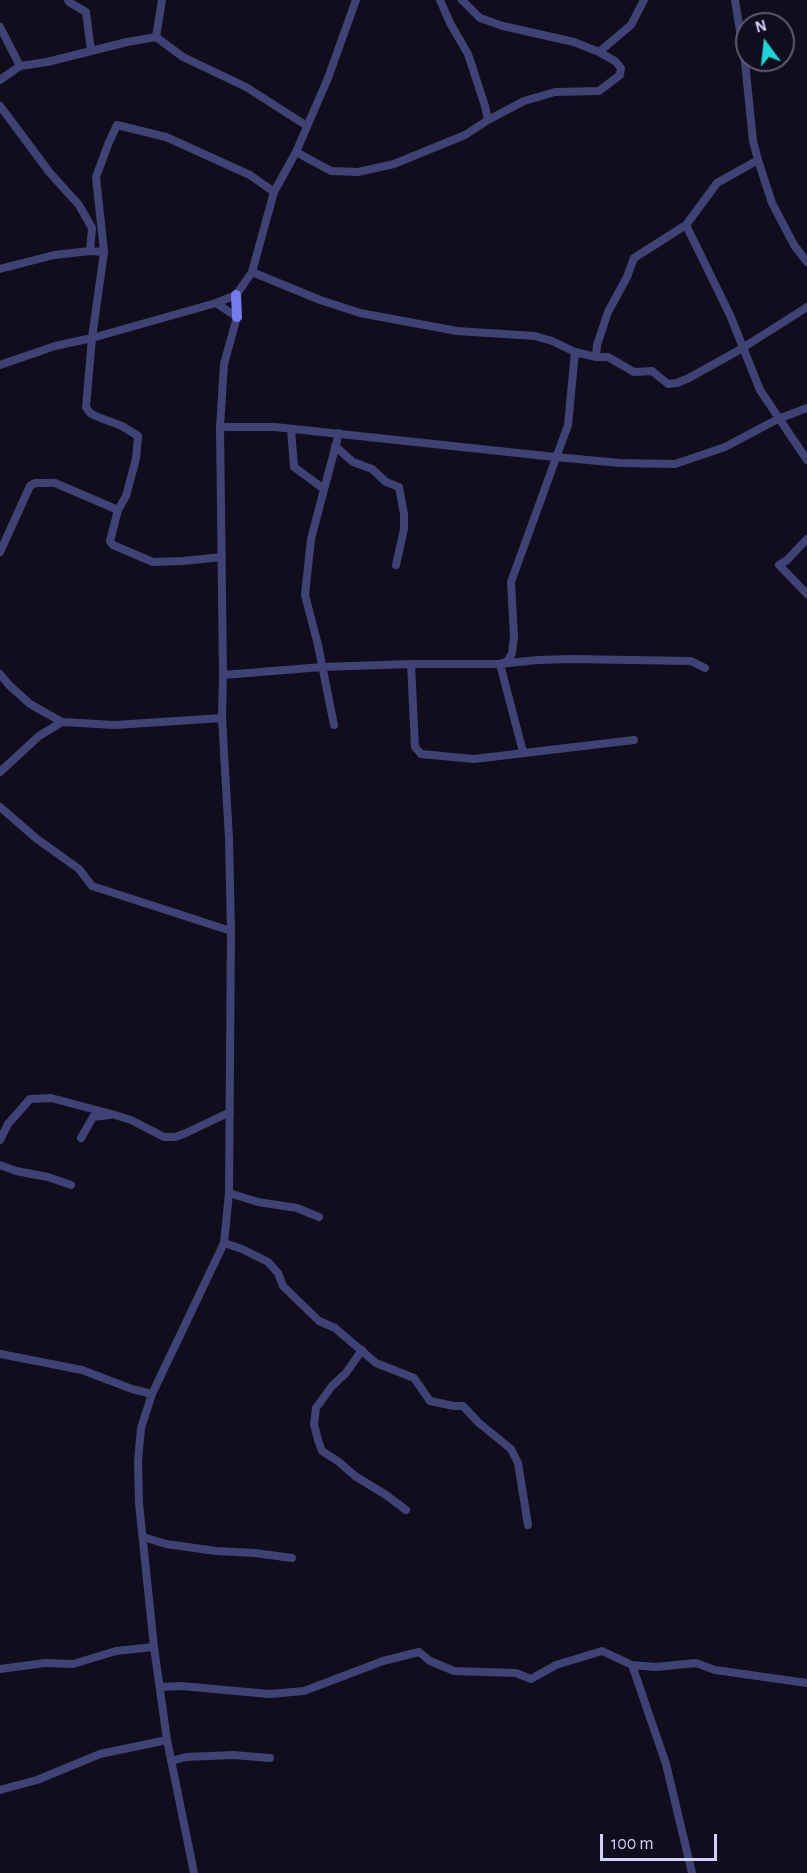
<!DOCTYPE html>
<style>
body{margin:0}
#map{position:relative;width:807px;height:1873px;overflow:hidden;background:#100e1c;font-family:"Alegreya Sans",sans-serif}
canvas{display:block}
.north{position:absolute;left:735px;top:12px;width:60px;height:60px;box-sizing:border-box;background:#100e1c;border:2px solid #5d5c74;border-radius:50%;rotate:345deg;font-size:16px;font-weight:700;line-height:24px;text-align:center;color:#d1d0f9}
.north::after{content:'';display:block;margin:auto;width:21px;height:27px;background:#1dd4d8;clip-path:polygon(50% 0,100% 100%,50% 72%,0 100%)}
.scale{position:absolute;left:600px;top:1834px;width:117px;height:27px;box-sizing:border-box;border:3px solid #d1d0f9;border-top:0;padding-left:8px;font-size:18px;line-height:21px;white-space:nowrap;color:#d1d0f9;-webkit-text-stroke:4px #100e1c;paint-order:stroke}
</style>
<div id="map">
<canvas width="807" height="1873"></canvas>
<div class="north">N</div>
<div class="scale">100 m</div>
</div>
<script>
const c = document.querySelector('canvas').getContext('2d');
c.lineJoin = 'round';
const poly = rows => new Path2D(rows.map(r => 'M' + r).join(''));
function strokePath(path, color, width, dash) { c.strokeStyle = color; c.lineWidth = width; c.lineCap = dash ? 'butt' : 'round'; c.setLineDash(dash || []); c.stroke(path); }
strokePath(poly([
 [68,0,69,2,86,12,91,51],
 [440,0,450,23,468,54,485,106,488,120],
 [735,0,745,62,753,141,758,160,772,203,794,245,807,262],
 [0,27,20,66],
 [156,37,162,0],
 [599,52,631,25,644,0],
 [0,80,20,66,47,62,127,42,156,37,183,57,246,87,307,126],
 [0,106,50,173,79,205,92,228,90,251],
 [296,152,331,171,358,172,394,164,465,135,488,120,524,101,555,92,599,91,620,75,621,68,615,61,599,52,574,42,503,26,480,18,462,0],
 [758,160,717,183,686,225,730,315,760,390,807,460],
 [0,269,54,255,90,251,104,252],
 [252,272,320,300,360,313,457,331,535,336,552,341,575,352,596,357,608,357,634,372,652,371,668,384,677,383,689,378,741,349,807,307],
 [596,357,597,345,608,312,627,277,634,258,686,225],
 [0,365,55,346,92,338,216,303,236,295,252,272,274,192,296,152,328,78,356,0],
 [220,427,275,427,555,457,620,463,675,464,725,447,778,419,807,408],
 [291,429,294,467,324,489],
 [335,446,353,462,372,469,386,482,399,487,404,514,404,529,396,565],
 [807,539,787,560,779,565,807,594],
 [0,552,30,486,35,483,55,483,118,510],
 [222,557,183,561,153,562,113,545,110,541,118,510,126,496,136,459,138,436,122,426,98,417,90,413,86,407,92,338,104,252,96,177,109,142,117,125,166,137,250,175,274,192],
 [411,664,415,747,421,754,474,759,634,740],
 [0,674,9,685,30,704,62,722],
 [223,675,322,667,411,664,500,664,537,660,571,659,691,661,705,668],
 [334,725,318,645,305,595,311,539,339,433],
 [523,752,500,664,508,661,512,653,514,637,511,582,568,425,575,352],
 [0,772,39,736,62,722,115,725,222,718],
 [0,807,37,839,79,869,92,886,231,931],
 [81,1138,93,1117,110,1115],
 [0,1140,8,1124,30,1099,51,1098,115,1115,131,1120,164,1137,175,1137,186,1133,230,1112],
 [0,1165,16,1171,48,1177,71,1185],
 [229,1193,258,1202,297,1208,319,1217],
 [224,1243,242,1249,268,1262,278,1273,283,1286,319,1321,335,1328,376,1363,414,1378,430,1401,454,1406,463,1406,479,1423,511,1449,518,1463,528,1525],
 [362,1350,346,1373,332,1386,316,1408,314,1424,318,1440,322,1451,339,1462,355,1476,386,1495,406,1510],
 [0,1354,82,1370,132,1389,152,1394],
 [143,1537,166,1544,216,1551,255,1553,292,1558],
 [632,1665,666,1764,692,1873],
 [0,1669,45,1663,73,1664,116,1651,154,1647],
 [160,1687,181,1686,269,1694,304,1691,383,1661,419,1652,430,1661,454,1671,516,1673,531,1679,556,1665,602,1651,632,1665,656,1667,696,1663,715,1670,807,1683],
 [171,1761,186,1757,233,1755,270,1758],
 [0,1790,37,1780,100,1754,167,1740],
 [194,1873,167,1740,154,1647,139,1503,138,1461,141,1428,152,1394,224,1243,229,1193,231,931,229,838,222,718,223,675,220,427,224,364,237,317,216,303]
]), '#3f4275', 8);
strokePath(poly([
 [236,295,237,317]
]), '#747bec', 10);
</script>
